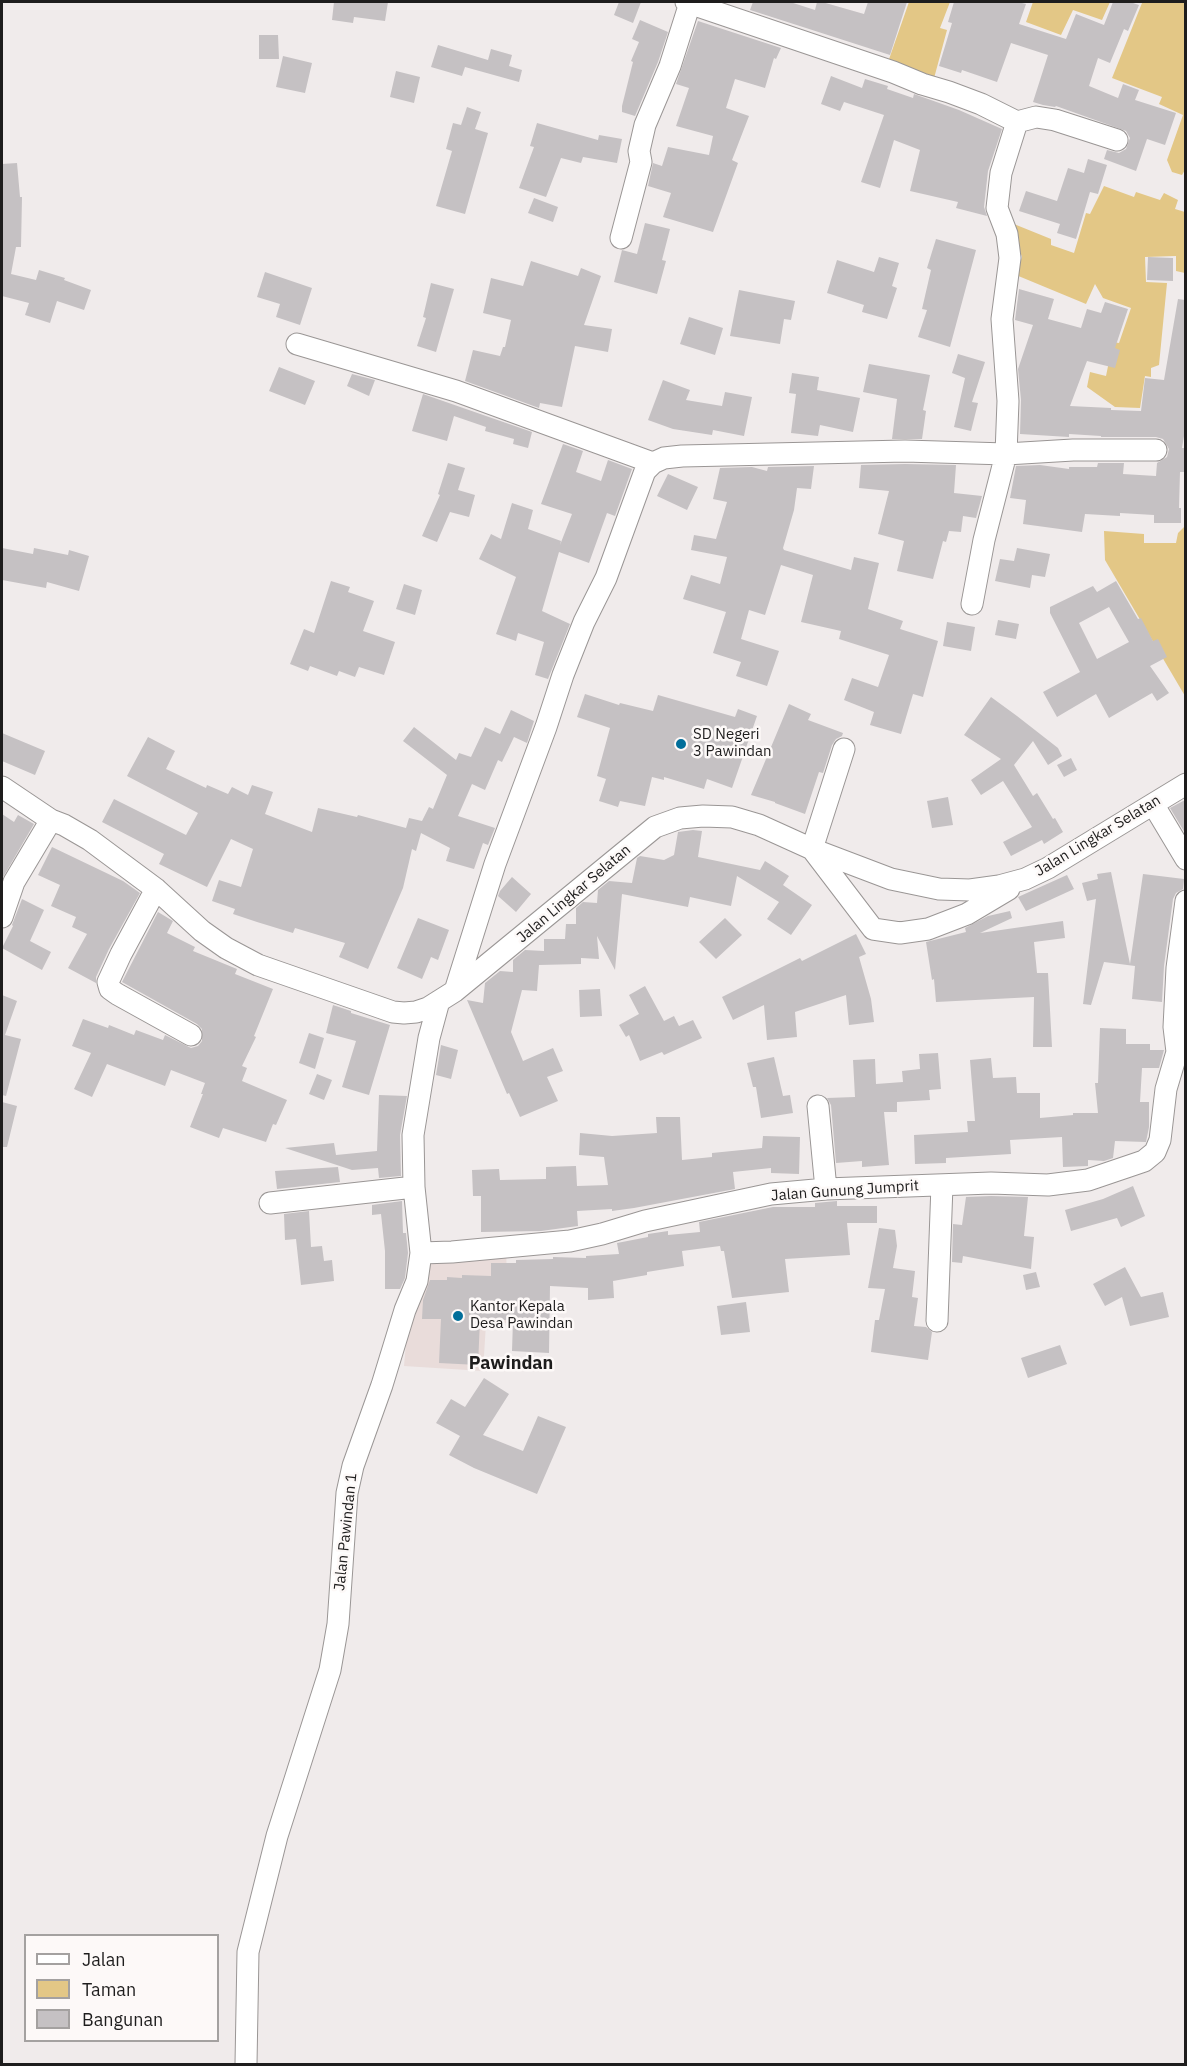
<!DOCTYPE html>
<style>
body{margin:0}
#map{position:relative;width:1187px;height:2066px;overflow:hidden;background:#f0ebeb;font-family:"IBM Plex Sans",sans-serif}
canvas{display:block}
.frame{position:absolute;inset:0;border:3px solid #1e1d1d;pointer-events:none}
.legend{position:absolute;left:24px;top:1934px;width:195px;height:108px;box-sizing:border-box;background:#fdf9f8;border:2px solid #a4a1a0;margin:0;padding:8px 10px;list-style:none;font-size:18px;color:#1e1d1d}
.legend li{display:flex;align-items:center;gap:12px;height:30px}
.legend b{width:30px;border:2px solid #a4a1a0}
</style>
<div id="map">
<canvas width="1187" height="2066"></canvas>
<div class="frame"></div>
<ul class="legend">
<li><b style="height:8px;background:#fff"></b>Jalan</li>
<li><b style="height:16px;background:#e3c786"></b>Taman</li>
<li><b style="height:16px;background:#c5c1c3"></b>Bangunan</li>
</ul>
</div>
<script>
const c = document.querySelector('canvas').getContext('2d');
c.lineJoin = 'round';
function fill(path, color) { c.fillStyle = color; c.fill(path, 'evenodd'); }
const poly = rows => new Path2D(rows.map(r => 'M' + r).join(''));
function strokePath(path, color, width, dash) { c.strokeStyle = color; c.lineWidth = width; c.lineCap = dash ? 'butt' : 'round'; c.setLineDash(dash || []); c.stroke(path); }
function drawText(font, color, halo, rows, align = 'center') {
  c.font = font + ' "IBM Plex Sans",sans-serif'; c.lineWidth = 5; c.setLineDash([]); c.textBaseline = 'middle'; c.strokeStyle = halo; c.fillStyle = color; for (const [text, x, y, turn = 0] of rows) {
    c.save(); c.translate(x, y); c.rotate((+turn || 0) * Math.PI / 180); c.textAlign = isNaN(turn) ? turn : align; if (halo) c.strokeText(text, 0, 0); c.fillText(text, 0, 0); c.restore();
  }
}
fill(poly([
 [506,1251,509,1323,486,1324,483,1371,404,1366,409,1309,427,1261]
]), '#e9dcda');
fill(poly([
 [909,2,950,2,940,28,947,30,933,82,887,65],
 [1033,2,1110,2,1102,20,1073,10,1061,35,1026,22],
 [1139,2,1185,2,1186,168,1182,175,1172,172,1167,160,1183,115,1159,104,1162,97,1112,78,1142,3],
 [1104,186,1134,197,1136,192,1160,200,1164,193,1178,200,1175,209,1185,212,1185,273,1176,271,1176,256,1145,257,1146,282,1167,283,1159,365,1151,368,1151,377,1145,376,1140,408,1115,407,1087,387,1090,372,1106,376,1113,342,1119,343,1131,308,1103,298,1095,284,1086,304,1016,275,1022,257,1009,222,1051,239,1051,245,1074,253,1086,213,1090,214],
 [1185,526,1185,696,1105,560,1104,531,1144,534,1144,543,1176,543,1178,533]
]), '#e3c786');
fill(poly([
 [334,2,388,2,385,21,354,17,353,23,332,20],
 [619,2,641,2,633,23,614,15],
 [753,2,790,2,815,10,817,2,822,2,864,14,868,2,907,2,890,55,750,10],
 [954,2,1018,2,1026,4,1019,24,1066,39,1076,14,1104,25,1113,2,1130,2,1139,5,1128,31,1124,29,1110,63,1098,58,1089,86,1118,98,1123,84,1139,90,1135,100,1176,113,1165,145,1147,139,1136,171,1104,159,1107,150,1119,153,1126,149,1130,138,1126,131,1056,106,1055,107,1043,105,1033,102,1048,55,1011,43,997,82,962,70,961,73,939,66,952,23,948,22],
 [640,20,668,32,658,62,635,116,622,112,622,106,633,62,631,61,639,42,632,39],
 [698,21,781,48,776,59,774,58,765,88,735,79,726,108,749,116,732,160,738,163,713,232,663,217,671,193,648,186,653,163,662,166,668,147,709,155,713,136,676,126,689,88,676,84],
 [259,35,278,35,279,59,259,59],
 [438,45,488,60,491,49,512,55,509,66,522,70,519,82,465,67,462,76,431,67],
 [283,56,312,63,305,93,276,87],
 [396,71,420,77,414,103,390,97],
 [831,76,862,88,865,79,888,86,887,89,913,98,914,94,959,110,1002,129,988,171,984,207,987,216,956,208,958,202,910,191,920,150,894,140,880,188,861,182,884,115,844,102,840,111,821,104],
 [467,107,481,112,475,129,488,133,465,214,436,206,452,151,446,149,453,123,461,125],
 [537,123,598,140,599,135,622,139,617,163,583,157,581,163,561,158,546,197,519,188,534,147,530,146],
 [1088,159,1107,165,1098,194,1090,192,1076,239,1057,233,1060,224,1019,211,1026,191,1057,201,1068,168,1084,173],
 [17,163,20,197,22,197,21,247,16,247,11,274,36,280,39,270,65,278,64,280,91,290,84,310,57,301,50,323,25,315,29,303,2,296,2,164],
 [534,198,558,207,553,222,528,213],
 [645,223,670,229,662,260,666,261,657,294,614,282,622,250,637,254],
 [936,239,976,250,950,347,918,337,927,310,922,309,931,270,927,268],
 [879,257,899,263,892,286,897,288,887,319,862,312,864,305,827,293,837,260,874,272],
 [1148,257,1173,258,1173,281,1147,280],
 [531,261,578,276,581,268,601,276,584,325,612,329,608,352,575,346,562,407,540,403,539,408,465,381,473,350,500,356,503,347,505,347,511,320,483,313,491,278,523,286],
 [265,272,312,288,300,325,276,317,280,304,257,297],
 [431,283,454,289,436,352,417,346,426,318,423,317],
 [1019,289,1054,299,1048,319,1081,328,1087,309,1101,313,1105,302,1128,309,1115,348,1120,350,1115,368,1087,361,1070,406,1111,408,1111,410,1141,411,1145,378,1164,380,1178,299,1185,300,1185,430,1182,448,1185,448,1185,472,1180,472,1179,508,1181,508,1181,523,1154,523,1154,515,1120,513,1120,516,1085,514,1082,532,1023,524,1026,500,1010,498,1016,466,1040,465,1069,469,1069,467,1097,467,1098,463,1124,463,1123,474,1156,476,1157,463,1167,457,1169,449,1163,439,1156,437,1101,437,1101,436,1069,434,1069,437,1020,434,1021,400,1018,369,1033,325,1015,320],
 [739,290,795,301,791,320,784,319,780,344,730,336],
 [689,317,723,328,715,355,680,344],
 [958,354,985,362,972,402,978,403,971,431,954,427,965,378,952,373],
 [869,364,930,375,923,410,926,411,922,439,892,439,897,399,863,392],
 [279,367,315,381,305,405,269,391],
 [792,373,819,377,817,390,860,398,853,432,820,425,818,436,791,433,796,394,789,393],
 [352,374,375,380,369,396,347,386],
 [663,380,690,390,686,400,722,406,725,392,752,397,744,436,713,430,712,435,673,429,648,420],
 [423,394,532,432,528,448,513,444,514,439,485,431,486,427,454,416,447,441,412,431],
 [563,444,583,451,576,472,601,481,608,460,632,469,615,516,607,513,589,563,559,552,542,611,570,624,548,679,535,675,544,642,518,633,516,641,496,634,516,577,479,559,491,534,501,539,512,503,533,510,528,529,561,541,560,545,572,514,541,504],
 [448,463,465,468,458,490,475,495,469,517,450,512,437,542,422,536,440,495,438,494],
 [905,464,956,465,954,493,982,496,976,518,963,516,961,532,949,531,946,542,943,541,933,579,897,571,904,541,878,534,889,491,859,488,861,465],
 [814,466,811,489,797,488,794,510,783,548,784,550,851,570,854,557,879,563,868,609,903,621,900,629,938,641,923,697,913,694,901,734,870,725,874,712,844,700,852,678,878,687,889,655,839,639,841,631,801,622,813,575,781,565,765,615,749,610,741,639,779,651,767,686,736,676,741,662,713,653,726,612,683,599,691,575,720,584,727,557,691,550,694,535,716,539,727,502,713,499,720,468,752,467,767,471,768,467],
 [668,474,698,487,687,510,657,496],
 [2,548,33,554,34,548,68,555,69,550,89,556,79,591,47,582,46,588,2,580],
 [1017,548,1050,554,1045,577,1032,575,1030,588,995,581,1000,559,1014,561],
 [331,581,350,587,348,592,374,601,363,631,395,642,384,675,359,667,355,677,339,671,337,676,310,666,308,671,290,664,304,629,314,633],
 [1116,581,1138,619,1141,618,1153,641,1158,639,1167,657,1150,666,1169,693,1157,701,1152,693,1109,718,1096,694,1057,717,1043,692,1080,672,1050,613,1050,607,1093,586,1097,592],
 [1109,607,1129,642,1097,659,1079,623],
 [404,584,422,590,415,615,396,609],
 [998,620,1019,624,1016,639,995,635],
 [947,622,975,627,971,651,943,646],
 [585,694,619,705,620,703,653,711,658,695,735,717,738,709,757,716,732,788,707,779,704,789,664,777,664,780,652,777,645,806,620,801,618,807,599,801,606,779,597,776,610,728,577,717],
 [991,697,1017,716,1058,748,1062,756,1048,765,1033,741,1014,765,1033,796,1037,793,1053,819,1055,818,1063,832,1044,844,1042,840,1011,856,1003,842,1032,827,1003,781,981,795,971,780,1001,759,964,735],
 [789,704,811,714,808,720,843,733,842,736,836,739,832,745,823,773,819,772,805,814,775,803,775,802,751,795],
 [511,710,534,721,527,743,514,737,502,762,498,760,485,790,472,784,458,816,495,828,488,845,483,843,474,869,446,861,450,848,421,833,416,851,412,849,403,888,368,969,339,957,345,943,295,928,293,933,257,922,233,914,235,909,212,901,219,880,241,887,253,849,231,839,207,887,159,864,164,854,102,822,114,799,186,835,198,813,127,776,148,737,175,751,166,769,206,788,207,785,228,794,232,787,248,795,252,785,273,792,265,814,312,832,318,808,357,817,358,815,406,828,409,818,422,821,429,807,433,809,447,775,403,741,414,727,456,760,459,753,471,757,485,727,500,734],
 [2,733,45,751,35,775,2,761],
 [1071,758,1077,770,1064,777,1057,765],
 [948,797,953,825,932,828,927,801],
 [1185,800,1185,833,1170,808],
 [2,814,14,822,18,815,34,824,2,879],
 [693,830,702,831,698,857,760,870,765,861,789,876,783,885,812,905,791,935,767,919,779,902,737,876,731,906,690,897,688,907,622,894,615,970,597,936,599,959,581,958,581,964,539,965,537,991,522,990,511,1032,523,1061,553,1048,563,1071,547,1077,558,1101,520,1117,509,1093,507,1094,467,1000,483,1003,485,983,500,971,513,972,513,960,525,950,544,951,544,939,565,939,566,924,576,924,576,908,583,902,597,903,598,890,609,881,632,883,637,858,640,856,664,860,674,855,678,832],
 [52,847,123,881,140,893,109,949,96,977,96,983,68,968,87,934,72,927,76,917,51,906,60,885,38,875],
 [1111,872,1130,964,1143,874,1184,879,1183,889,1176,893,1173,899,1164,966,1162,1002,1132,999,1135,966,1104,962,1091,1005,1083,1004,1096,899,1087,901,1082,883,1098,879,1097,874],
 [1067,875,1074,889,1026,911,1018,897],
 [512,877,531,894,516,912,498,896,500,891],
 [22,899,44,910,30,941,51,952,42,970,2,948,13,926,12,925],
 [1010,911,1012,918,980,933,1063,921,1065,938,1034,942,1037,973,1048,973,1052,1047,1033,1047,1034,997,936,1002,934,979,932,980,926,942,966,932,965,928,988,916],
 [158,912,173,921,167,933,195,947,193,951,237,969,235,974,273,989,254,1036,256,1037,242,1066,247,1068,242,1081,287,1100,276,1125,273,1124,266,1142,223,1128,219,1138,190,1127,203,1094,201,1094,205,1083,171,1070,165,1086,107,1064,92,1097,74,1089,91,1053,72,1046,83,1019,108,1028,109,1025,134,1035,136,1030,163,1040,165,1035,191,1048,198,1046,202,1041,202,1029,197,1024,122,982],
 [418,918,449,930,438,960,431,957,422,979,397,968],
 [725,918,742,935,716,959,699,942],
 [856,934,866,954,859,957,871,999,874,1022,849,1025,846,995,795,1012,797,1037,767,1040,764,1005,733,1020,722,997,800,958,802,961],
 [645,986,664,1021,674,1016,679,1026,693,1020,702,1038,664,1055,662,1052,640,1061,629,1035,626,1037,619,1025,639,1014,629,995],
 [600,989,602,1016,580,1017,579,990],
 [2,995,17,1001,5,1035,21,1039,6,1096,2,1095],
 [333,1005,351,1011,351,1013,390,1025,369,1095,342,1087,356,1041,326,1033],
 [1100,1028,1126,1029,1126,1044,1150,1044,1150,1050,1164,1050,1159,1068,1142,1068,1140,1102,1149,1102,1149,1127,1146,1142,1115,1141,1113,1158,1104,1161,1088,1160,1088,1166,1063,1167,1062,1137,1010,1140,1011,1154,946,1158,946,1163,915,1164,914,1135,968,1132,967,1121,975,1121,970,1060,991,1058,993,1078,1016,1077,1017,1093,1040,1093,1040,1118,1073,1115,1073,1113,1098,1113,1095,1083,1098,1083],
 [309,1033,324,1038,315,1069,299,1063],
 [441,1045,458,1050,451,1079,436,1075],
 [938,1053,941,1089,929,1090,930,1100,897,1102,897,1112,884,1112,889,1165,862,1167,862,1161,836,1163,831,1105,827,1098,855,1097,853,1060,875,1059,876,1084,903,1082,902,1071,920,1069,919,1054],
 [774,1057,783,1096,790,1095,793,1113,761,1118,756,1087,753,1087,747,1063],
 [317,1074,332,1080,324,1100,309,1094],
 [379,1095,407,1096,400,1135,401,1176,379,1178,378,1168,352,1170,285,1148,334,1143,336,1155,377,1151],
 [2,1102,17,1106,7,1147,2,1147],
 [656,1117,680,1117,682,1160,712,1157,712,1153,762,1148,763,1136,800,1137,799,1174,771,1173,771,1168,733,1172,735,1189,634,1208,612,1211,612,1209,577,1211,578,1226,541,1231,481,1232,481,1196,473,1196,472,1170,499,1169,500,1180,546,1179,546,1167,576,1166,577,1186,608,1185,604,1157,579,1155,580,1133,612,1136,657,1133],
 [338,1167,340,1182,277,1189,275,1171],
 [1133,1186,1145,1216,1121,1227,1117,1218,1071,1231,1065,1210,1103,1199],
 [991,1196,1028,1197,1024,1236,1034,1237,1031,1269,963,1256,962,1263,952,1262,953,1224,962,1225,966,1197],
 [402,1201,403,1233,406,1233,408,1253,405,1278,400,1289,385,1289,385,1251,381,1214,372,1215,372,1205],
 [837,1201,837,1206,877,1206,877,1223,847,1223,850,1255,785,1259,789,1292,732,1298,724,1251,721,1251,720,1246,682,1251,684,1266,647,1272,647,1275,613,1281,614,1298,588,1300,588,1288,550,1286,549,1353,512,1351,513,1320,480,1320,478,1365,439,1363,441,1319,422,1319,423,1300,430,1280,447,1280,447,1277,462,1278,462,1275,491,1276,491,1263,516,1263,516,1260,553,1259,553,1257,586,1258,586,1256,619,1254,617,1243,648,1237,648,1234,668,1231,668,1235,700,1232,699,1222,773,1207,815,1207,815,1203],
 [309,1211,311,1247,322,1246,324,1261,332,1260,334,1281,301,1285,296,1239,285,1240,284,1214],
 [879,1228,895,1230,897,1246,893,1268,915,1271,912,1297,918,1298,914,1326,926,1327,932,1332,928,1360,871,1352,875,1320,879,1320,885,1289,868,1288],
 [1125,1267,1141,1297,1163,1292,1169,1317,1130,1326,1122,1297,1105,1306,1093,1284],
 [1036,1272,1040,1287,1026,1290,1023,1275],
 [746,1302,750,1332,721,1335,717,1306],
 [1060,1345,1067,1364,1028,1378,1021,1358],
 [484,1378,509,1394,483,1435,523,1451,538,1416,566,1427,537,1494,474,1468,449,1455,460,1436,436,1423,451,1399,465,1407]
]), '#c5c1c3');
const minor = poly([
 [686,2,893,72,922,84,949,92,981,104,1017,122,1001,173,997,208,1007,234,1010,258,1002,319,1008,401,1006,454,984,540,972,604],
 [1017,122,1036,117,1055,120,1117,140],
 [621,238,641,162,639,151,645,125,670,66,690,3],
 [297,344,456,391,653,463],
 [844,749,812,849,873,929,900,933,928,929,967,914,1009,889],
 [2,787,51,820,64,825,90,840,156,889,202,931,226,948,258,965,393,1012,404,1013,416,1012,428,1008,455,991,655,827,680,818,703,816,732,817,759,825,812,849,891,879,939,889,970,890,999,886,1025,879,1048,868,1186,784],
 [1153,804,1186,859],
 [156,889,121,954,108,982,110,989,117,994,191,1035],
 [2,917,14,882,51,820],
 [455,991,495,864,546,727,563,675,584,622,606,578,645,471,653,463,664,458,682,456,905,451,1006,454,1073,450,1156,450],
 [1177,1052,1174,1027,1177,968,1186,901],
 [818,1106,826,1189],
 [270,1203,414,1187],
 [421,1253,452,1252,570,1241,602,1234,645,1221,771,1194,826,1189,991,1183,1048,1185,1088,1180,1144,1161,1155,1152,1160,1140,1166,1089,1177,1052,1186,1044],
 [937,1321,942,1185],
 [246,2064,248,1952,277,1836,330,1670,338,1624,347,1493,353,1466,382,1385,405,1310,417,1281,421,1253,414,1187,413,1135,429,1038,439,1001]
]);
strokePath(minor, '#9a9695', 23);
strokePath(minor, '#fff', 21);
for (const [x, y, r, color] of [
 [681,744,6,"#016e9a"],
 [458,1316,6,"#016e9a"]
]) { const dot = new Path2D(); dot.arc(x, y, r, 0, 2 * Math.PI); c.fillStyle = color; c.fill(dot); strokePath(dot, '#fdf9f8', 2); }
drawText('15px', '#1e1d1d', '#fdf9f8', [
 ["SD Negeri",693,735],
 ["3 Pawindan",693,752],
 ["Kantor Kepala",470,1307],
 ["Desa Pawindan",470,1324]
], 'left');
drawText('15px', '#1e1d1d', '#fdf9f8', [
 ["Jalan Lingkar Selatan",1098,836,-31],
 ["Jalan Lingkar Selatan",574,894,-40],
 ["Jalan Gunung Jumprit",845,1191,-4],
 ["Jalan Pawindan 1",346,1532,-84]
]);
drawText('bold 18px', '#1e1d1d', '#fdf9f8', [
 ["Pawindan",511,1364]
]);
</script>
